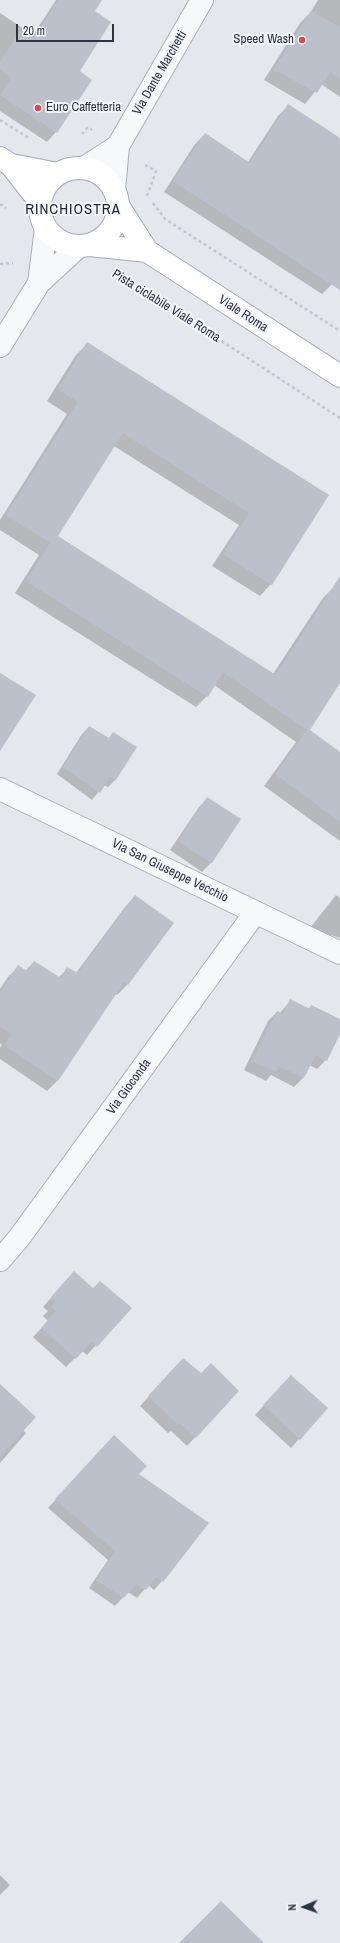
<!DOCTYPE html>
<style>
body{margin:0}
#map{position:relative;width:340px;height:1943px;overflow:hidden;background:#e4e7ec;font-family:"Archivo Narrow",sans-serif}
canvas{display:block}
.north{position:absolute;left:284px;top:1887px;width:40px;height:40px;-webkit-text-stroke:3px #f4f6f9;paint-order:stroke;rotate:268deg;font-size:11px;font-weight:700;line-height:16px;text-align:center;color:#2b3445}
.north::after{content:'';display:block;margin:auto;width:14px;height:18px;background:#2b3445;clip-path:polygon(50% 0,100% 100%,50% 72%,0 100%)}
.scale{position:absolute;left:16px;top:24px;width:98px;height:18px;box-sizing:border-box;border:2px solid #2b3445;border-top:0;padding-left:5px;font-size:12px;line-height:14px;white-space:nowrap;color:#2b3445;-webkit-text-stroke:3px #f4f6f9;paint-order:stroke}
</style>
<div id="map">
<canvas width="340" height="1943"></canvas>
<div class="north">N</div>
<div class="scale">20 m</div>
</div>
<script>
const c = document.querySelector('canvas').getContext('2d');
c.lineJoin = 'round';
function fill(path, color) { c.fillStyle = color; c.fill(path, 'evenodd'); }
const poly = rows => new Path2D(rows.map(r => 'M' + r).join(''));
function strokePath(path, color, width, dash) { c.strokeStyle = color; c.lineWidth = width; c.lineCap = dash ? 'butt' : 'round'; c.setLineDash(dash || []); c.stroke(path); }
function drawText(font, color, halo, rows, align = 'center') {
  c.font = font + ' "Archivo Narrow",sans-serif'; c.lineWidth = 4; c.setLineDash([]); c.textBaseline = 'middle'; c.strokeStyle = halo; c.fillStyle = color; for (const [text, x, y, turn = 0] of rows) {
    c.save(); c.translate(x, y); c.rotate((+turn || 0) * Math.PI / 180); c.textAlign = isNaN(turn) ? turn : align; if (halo) c.strokeText(text, 0, 0); c.fillText(text, 0, 0); c.restore();
  }
}
fill(poly([
 [56,0,85,0,94,12,79,71,56,132,47,142,0,111,0,13,33,35],
 [318,0,340,0,340,97,321,84,305,104,264,80,300,23,310,13],
 [288,106,340,139,340,272,332,284,322,294,164,192,195,144,205,134,248,162,278,116],
 [88,343,328,495,271,584,260,596,212,566,239,525,114,446,57,537,273,674,323,598,334,587,340,590,340,681,309,730,340,753,340,841,264,786,296,742,214,685,207,696,196,707,15,593,39,555,0,530,0,520,67,414,47,401,76,355],
 [89,727,108,739,113,733,136,747,115,780,108,787,104,785,92,800,57,774,82,734],
 [208,798,239,819,211,863,202,872,170,850,199,807],
 [336,895,340,898,340,938,310,928],
 [135,896,128,984,117,995,115,993,58,1080,47,1091,0,1059,0,1048,2,1045,0,1043,0,989,8,977,18,967,25,971,34,962,58,978,68,968,76,973,125,907],
 [290,1001,308,1009,311,1006,340,1020,340,1032,326,1060,317,1069,309,1065,303,1078,294,1087,271,1075,266,1081,244,1070,268,1021,277,1012,280,1013],
 [65,1282,93,1289,130,1308,87,1355,82,1351,66,1367,33,1337,48,1321,43,1316,48,1311,43,1307],
 [174,1369,201,1374,238,1391,187,1446,171,1431,168,1433,140,1406],
 [0,1385,23,1430,26,1433,0,1463],
 [282,1385,299,1439,291,1448,255,1415],
 [106,1445,138,1474,162,1581,154,1590,148,1585,137,1598,128,1592,115,1606,89,1588,108,1560,48,1508],
 [0,1875,10,1885,0,1895]
]), '#0003');
fill(poly([
 [58,0,102,0,95,11,111,22,80,71,92,80,57,133,0,95,11,78,0,70,0,62,20,31,33,39],
 [311,11,340,27,340,79,330,72,317,93,274,69],
 [288,104,340,138,340,290,173,181,205,133,250,163],
 [87,342,329,495,272,585,223,554,249,513,123,433,58,536,276,675,340,576,340,683,310,730,340,752,340,822,275,774,307,730,223,672,208,697,26,581,50,543,6,515,78,402,58,389],
 [0,673,36,695,0,751],
 [89,726,109,738,113,732,137,747,116,780,110,777,100,793,63,767],
 [207,797,241,819,212,863,178,841],
 [135,895,174,923,128,985,124,982,58,1081,4,1045,12,1034,0,1026,0,993,18,965,27,971,34,961,61,978,67,967,78,973],
 [290,999,310,1009,311,1005,340,1019,340,1034,327,1061,316,1055,304,1078,279,1066,276,1072,252,1061,277,1011,283,1014],
 [74,1271,93,1288,100,1281,132,1308,97,1347,91,1342,76,1359,41,1328,56,1311,51,1307,56,1301,51,1297],
 [183,1358,201,1373,211,1363,239,1391,196,1438,180,1423,178,1425,148,1396],
 [291,1375,328,1408,300,1440,263,1405],
 [0,1384,36,1417,0,1457],
 [114,1435,147,1466,139,1474,209,1523,163,1582,156,1577,146,1590,136,1584,124,1598,96,1580,115,1551,55,1499],
 [221,1901,264,1943,179,1943]
]), '#bbc0ca');
const minor = poly([
 [84,168,118,146],
 [114,190,118,146,202,0],
 [39,283,46,228],
 [0,346,39,283,78,247],
 [0,789,340,953],
 [0,1260,19,1238,255,913]
]);
const major = poly([
 [0,158,11,165,40,202],
 [11,165,58,174],
 '40 207a39 39 0 1 1 78 0a39 39 0 1 1-78 0Z',
 [119,207,147,251,340,376],
 [90,245,147,251]
]);
strokePath(minor, '#a9aeb7', 24);
strokePath(major, '#a3abb8', 24);
strokePath(poly([
 [0,120,29,138],
 [82,134,88,127,92,130],
 [145,165,156,171,147,196],
 [153,203,165,219,340,331],
 [0,204,6,208],
 [0,264,13,263],
 [126,279,340,418]
]), '#c2c5cb', 2.5, [3, 3]);
strokePath(minor, '#f7f8fa', 22);
strokePath(major, '#fff', 22);
for (const [x, y, r, color] of [
 [302,40,4,"#d1495b"],
 [38,108,4,"#d1495b"]
]) { const dot = new Path2D(); dot.arc(x, y, r, 0, 2 * Math.PI); c.fillStyle = color; c.fill(dot); strokePath(dot, '#f4f6f9', 1.5); }
drawText('13px', '#2b3445', '#f4f6f9', [
 ["Speed Wash",294,40],
 ["Euro Caffetteria",46,108,"left"]
], 'right');
drawText('13px', '#2b3445', '#f4f6f9', [
 ["Via Dante Marchetti",160,73,-60],
 ["Pista ciclabile Viale Roma",166,306,32],
 ["Viale Roma",243,314,33],
 ["Via San Giuseppe Vecchio",170,871,26],
 ["Via Gioconda",129,1087,-54]
]);
c.letterSpacing = '1px';
drawText('15px', '#1d2536', '#f4f6f9', [
 ["RINCHIOSTRA",73,210]
]);
c.letterSpacing = '0px';
</script>
